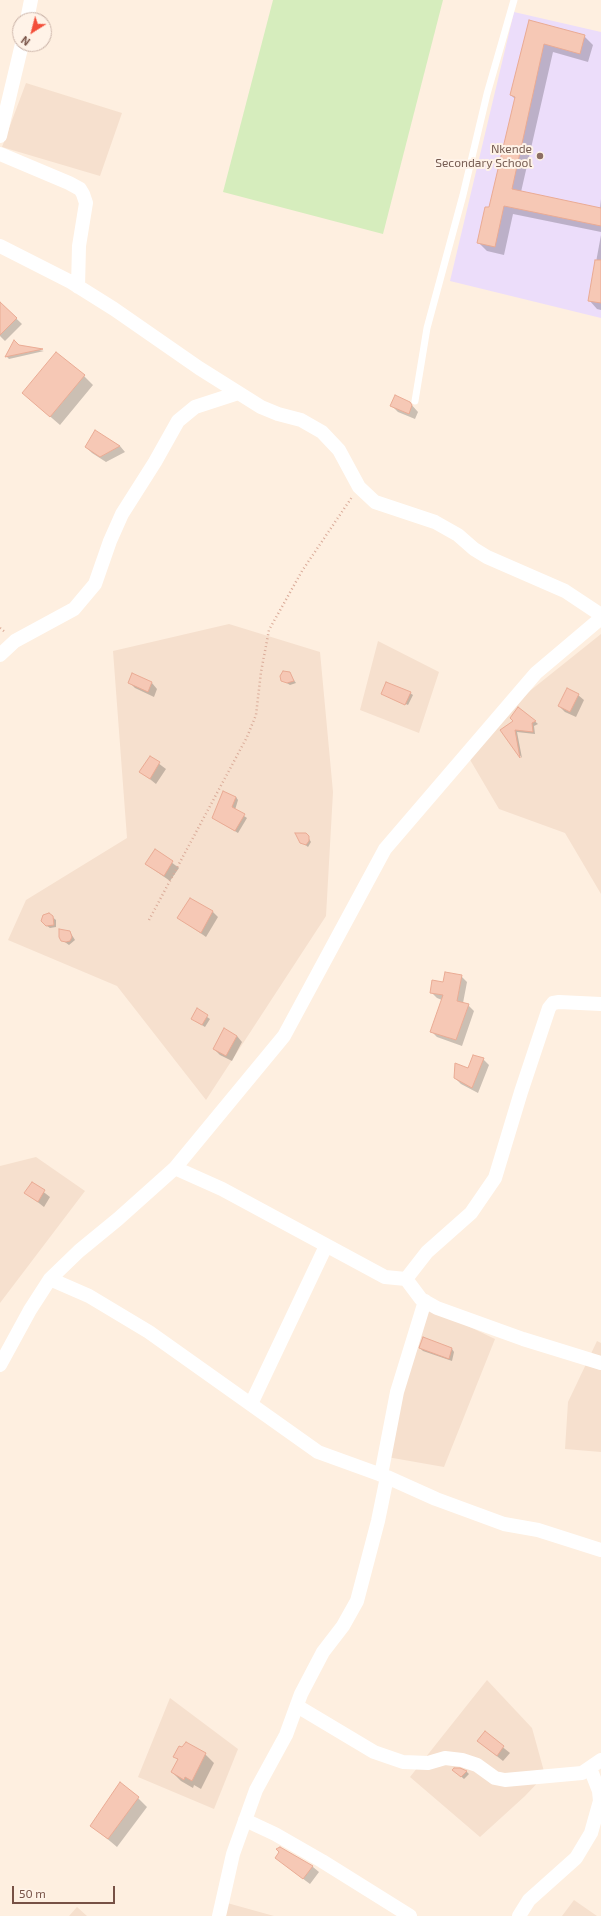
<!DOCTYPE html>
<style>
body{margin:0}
#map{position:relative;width:601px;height:1916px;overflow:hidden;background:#feefe0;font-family:"Exo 2",sans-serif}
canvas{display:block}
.north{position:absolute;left:12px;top:12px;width:40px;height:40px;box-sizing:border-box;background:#fff3e8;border:1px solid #c9b2a7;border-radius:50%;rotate:216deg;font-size:11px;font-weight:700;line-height:16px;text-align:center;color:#775145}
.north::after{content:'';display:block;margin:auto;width:14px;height:18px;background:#f34f3a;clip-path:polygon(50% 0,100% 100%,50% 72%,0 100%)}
.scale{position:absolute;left:12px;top:1886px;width:103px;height:18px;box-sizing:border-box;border:2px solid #775145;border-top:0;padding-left:5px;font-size:12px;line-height:14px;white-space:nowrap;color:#775145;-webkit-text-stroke:3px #fff3e8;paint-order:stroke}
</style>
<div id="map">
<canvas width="601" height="1916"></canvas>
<div class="north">N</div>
<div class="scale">50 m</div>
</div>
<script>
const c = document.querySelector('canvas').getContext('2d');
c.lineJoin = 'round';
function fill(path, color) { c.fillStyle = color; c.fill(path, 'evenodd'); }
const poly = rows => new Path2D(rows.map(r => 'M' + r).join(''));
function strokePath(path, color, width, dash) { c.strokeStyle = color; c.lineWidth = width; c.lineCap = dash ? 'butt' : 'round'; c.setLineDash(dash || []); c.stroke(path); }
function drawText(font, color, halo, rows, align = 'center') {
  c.font = font + ' "Exo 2",sans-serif'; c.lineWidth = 4; c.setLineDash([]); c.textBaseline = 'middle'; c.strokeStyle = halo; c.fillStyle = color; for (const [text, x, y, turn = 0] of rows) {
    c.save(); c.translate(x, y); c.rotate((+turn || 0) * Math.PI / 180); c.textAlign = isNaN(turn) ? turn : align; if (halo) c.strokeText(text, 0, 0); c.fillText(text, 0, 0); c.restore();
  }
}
fill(poly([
 [26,83,122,113,100,176,2,147],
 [229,624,320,652,333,792,326,916,206,1100,117,986,8,940,26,900,127,838,113,651],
 [601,634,601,894,565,833,499,809,469,758,526,694],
 [378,641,439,672,419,733,360,710],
 [36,1157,85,1191,0,1303,0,1166],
 [422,1304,495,1339,444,1467,387,1457],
 [597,1341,601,1343,601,1452,565,1449,568,1402],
 [487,1680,532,1728,545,1775,525,1796,480,1837,410,1777],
 [170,1698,238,1749,214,1809,138,1777],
 [574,1900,597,1916,562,1916],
 [220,1901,274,1916,217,1916],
 [77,1907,87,1916,69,1916]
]), '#f6e0ce');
fill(poly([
 [514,12,601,32,601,318,450,281]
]), '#ecddfa');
fill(poly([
 [273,0,443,0,383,234,223,192]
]), '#d6edbd');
fill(poly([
 [529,21,584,36,593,45,588,62,553,52,521,192,600,209,601,199,601,232,513,214,504,255,487,251,478,242,490,209,515,99,511,95],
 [601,235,601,310,597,309,589,300],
 [0,303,22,324,5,341,0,336],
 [15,341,19,346,44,351,9,359,7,357],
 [84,376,93,385,60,425,23,393],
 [410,403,418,412,415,419,398,412,392,406],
 [96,432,120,446,125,452,106,462,92,453,86,447],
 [290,675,296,683,290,685,282,680],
 [129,682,152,683,157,689,154,697,135,688],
 [410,693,413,695,408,705,384,694],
 [578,695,584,700,576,717,565,712,559,706],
 [519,708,538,724,534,726,535,734,517,732,522,758,501,730,514,721],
 [150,757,166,769,156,784,141,772],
 [236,797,238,800,235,810,247,818,238,833,213,818],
 [308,837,311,842,308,847,303,843],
 [155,850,179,868,170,881,146,864],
 [190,899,213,912,218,917,206,937,179,918],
 [50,915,56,920,56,927,50,928,43,923],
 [70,932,75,940,69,945,62,940],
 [461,976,467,982,463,1003,468,1005,474,1011,462,1046,437,1037,431,1031,442,1000,437,998,431,992,444,983],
 [197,1010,210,1019,205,1027,195,1021],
 [237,1036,242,1042,232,1061,220,1055,214,1049],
 [483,1059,489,1065,478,1093,461,1084,455,1078],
 [32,1183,50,1197,44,1207,26,1193],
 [420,1348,452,1349,454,1352,452,1361,423,1351],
 [485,1733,510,1753,503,1761,478,1741],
 [205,1754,214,1763,201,1789,194,1785,193,1788,181,1781,172,1772,178,1760,174,1756],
 [466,1771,469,1774,464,1779,456,1772],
 [138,1798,147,1807,117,1847,92,1826],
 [280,1848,313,1867,319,1872,310,1884,282,1863]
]), '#0003');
const building = poly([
 [529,20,585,35,580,54,544,44,512,189,601,208,601,226,504,206,495,247,477,243,485,207,489,207,515,97,510,95,529,20],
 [595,260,601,260,601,303,588,301,595,260],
 [0,302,17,318,0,335,0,302],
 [14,340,19,345,43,349,5,357,14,340],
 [56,352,85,375,50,417,22,393,56,352],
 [395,395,410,402,412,405,409,414,390,406,395,395],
 [95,430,120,446,100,457,85,447,95,430],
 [283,671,290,672,294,681,287,683,281,681,280,676,283,671],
 [132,673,152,682,148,692,128,683,132,673],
 [386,682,411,692,405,705,381,694,386,682],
 [567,688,579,694,570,712,558,706,567,688],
 [518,707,536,721,532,723,533,732,515,730,520,758,500,730,513,721,510,718,518,707],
 [150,756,160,762,150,779,139,772,150,756],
 [223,791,236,797,232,807,245,814,235,831,212,818,223,791],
 [295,833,306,833,309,836,309,841,306,845,300,843,295,833],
 [155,849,173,861,164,876,145,864,155,849],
 [190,898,213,911,201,933,177,918,190,898],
 [49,913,53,916,54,925,46,926,41,921,43,915,49,913],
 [59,929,70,931,72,937,70,941,66,942,61,941,59,937,59,929],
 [445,972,462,975,457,1001,469,1004,456,1040,430,1032,443,995,430,993,432,980,443,982,445,972],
 [197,1008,208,1015,202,1025,191,1019,197,1008],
 [224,1028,237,1036,226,1056,213,1049,224,1028],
 [473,1055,484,1058,472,1088,454,1078,455,1063,468,1068,473,1055],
 [32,1182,45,1190,38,1202,24,1193,32,1182],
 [423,1337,452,1348,449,1359,419,1348,423,1337],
 [485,1731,504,1746,497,1756,477,1741,485,1731],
 [186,1742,206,1753,192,1781,185,1777,184,1780,171,1772,178,1759,173,1757,179,1746,182,1747,186,1742],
 [454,1768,460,1768,467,1771,461,1777,452,1770,454,1768],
 [120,1782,139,1797,108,1839,90,1826,120,1782],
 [280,1847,313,1866,303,1879,275,1858,279,1852,276,1849,280,1847]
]);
fill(building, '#f6c8b5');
strokePath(building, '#eaab94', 1);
strokePath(poly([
 [0,628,5,632],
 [149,920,247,737,256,715,261,672,269,630,302,571,352,497]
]), '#daab99', 2.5, [1, 3]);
strokePath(poly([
 [415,401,427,328,463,195,487,94,514,0]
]), '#fff', 7);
strokePath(poly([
 [27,20,31,0],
 [0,136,22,44],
 [0,154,69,183,80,189,83,194,86,203,79,246,78,287],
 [0,246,71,282,114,309,199,368,261,407,278,414,301,420,322,432,339,450,359,487,375,502,435,522,458,535,474,549,487,557,565,591,601,615],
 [0,655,15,641,74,609,95,584,110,541,122,514,155,462,178,421,195,407,238,393],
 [175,1168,222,1189,385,1277,406,1279,427,1252,471,1213,495,1178,521,1092,549,1008,553,1003,559,1002,601,1004],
 [50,1279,89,1296,149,1332,318,1452,387,1477,436,1499,504,1524,538,1530,601,1550],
 [406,1279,421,1299,437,1308,523,1339,601,1363],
 [0,1365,30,1310,50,1279,79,1251,118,1219,175,1168,284,1036,385,849,536,673,601,618],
 [251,1404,326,1246],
 [381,1475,397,1392,425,1301],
 [297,1706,374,1752,403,1762,428,1763,445,1758,462,1760,477,1765,495,1778,505,1780,582,1773,601,1760],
 [245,1820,275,1834,322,1861,410,1916],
 [219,1916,233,1854,256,1790,286,1735,301,1694,323,1652,343,1626,357,1601,378,1521,387,1477],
 [519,1916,529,1900,576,1858,591,1833,600,1801,599,1791,590,1768]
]), '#fff', 14);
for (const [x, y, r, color] of [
 [540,156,4,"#8d6e63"]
]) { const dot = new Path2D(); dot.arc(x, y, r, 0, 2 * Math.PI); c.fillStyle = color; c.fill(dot); strokePath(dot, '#fff3e8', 1.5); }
drawText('12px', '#785e54', '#fff3e8', [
 ["Nkende",532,149],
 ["Secondary School",532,163]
], 'right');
</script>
